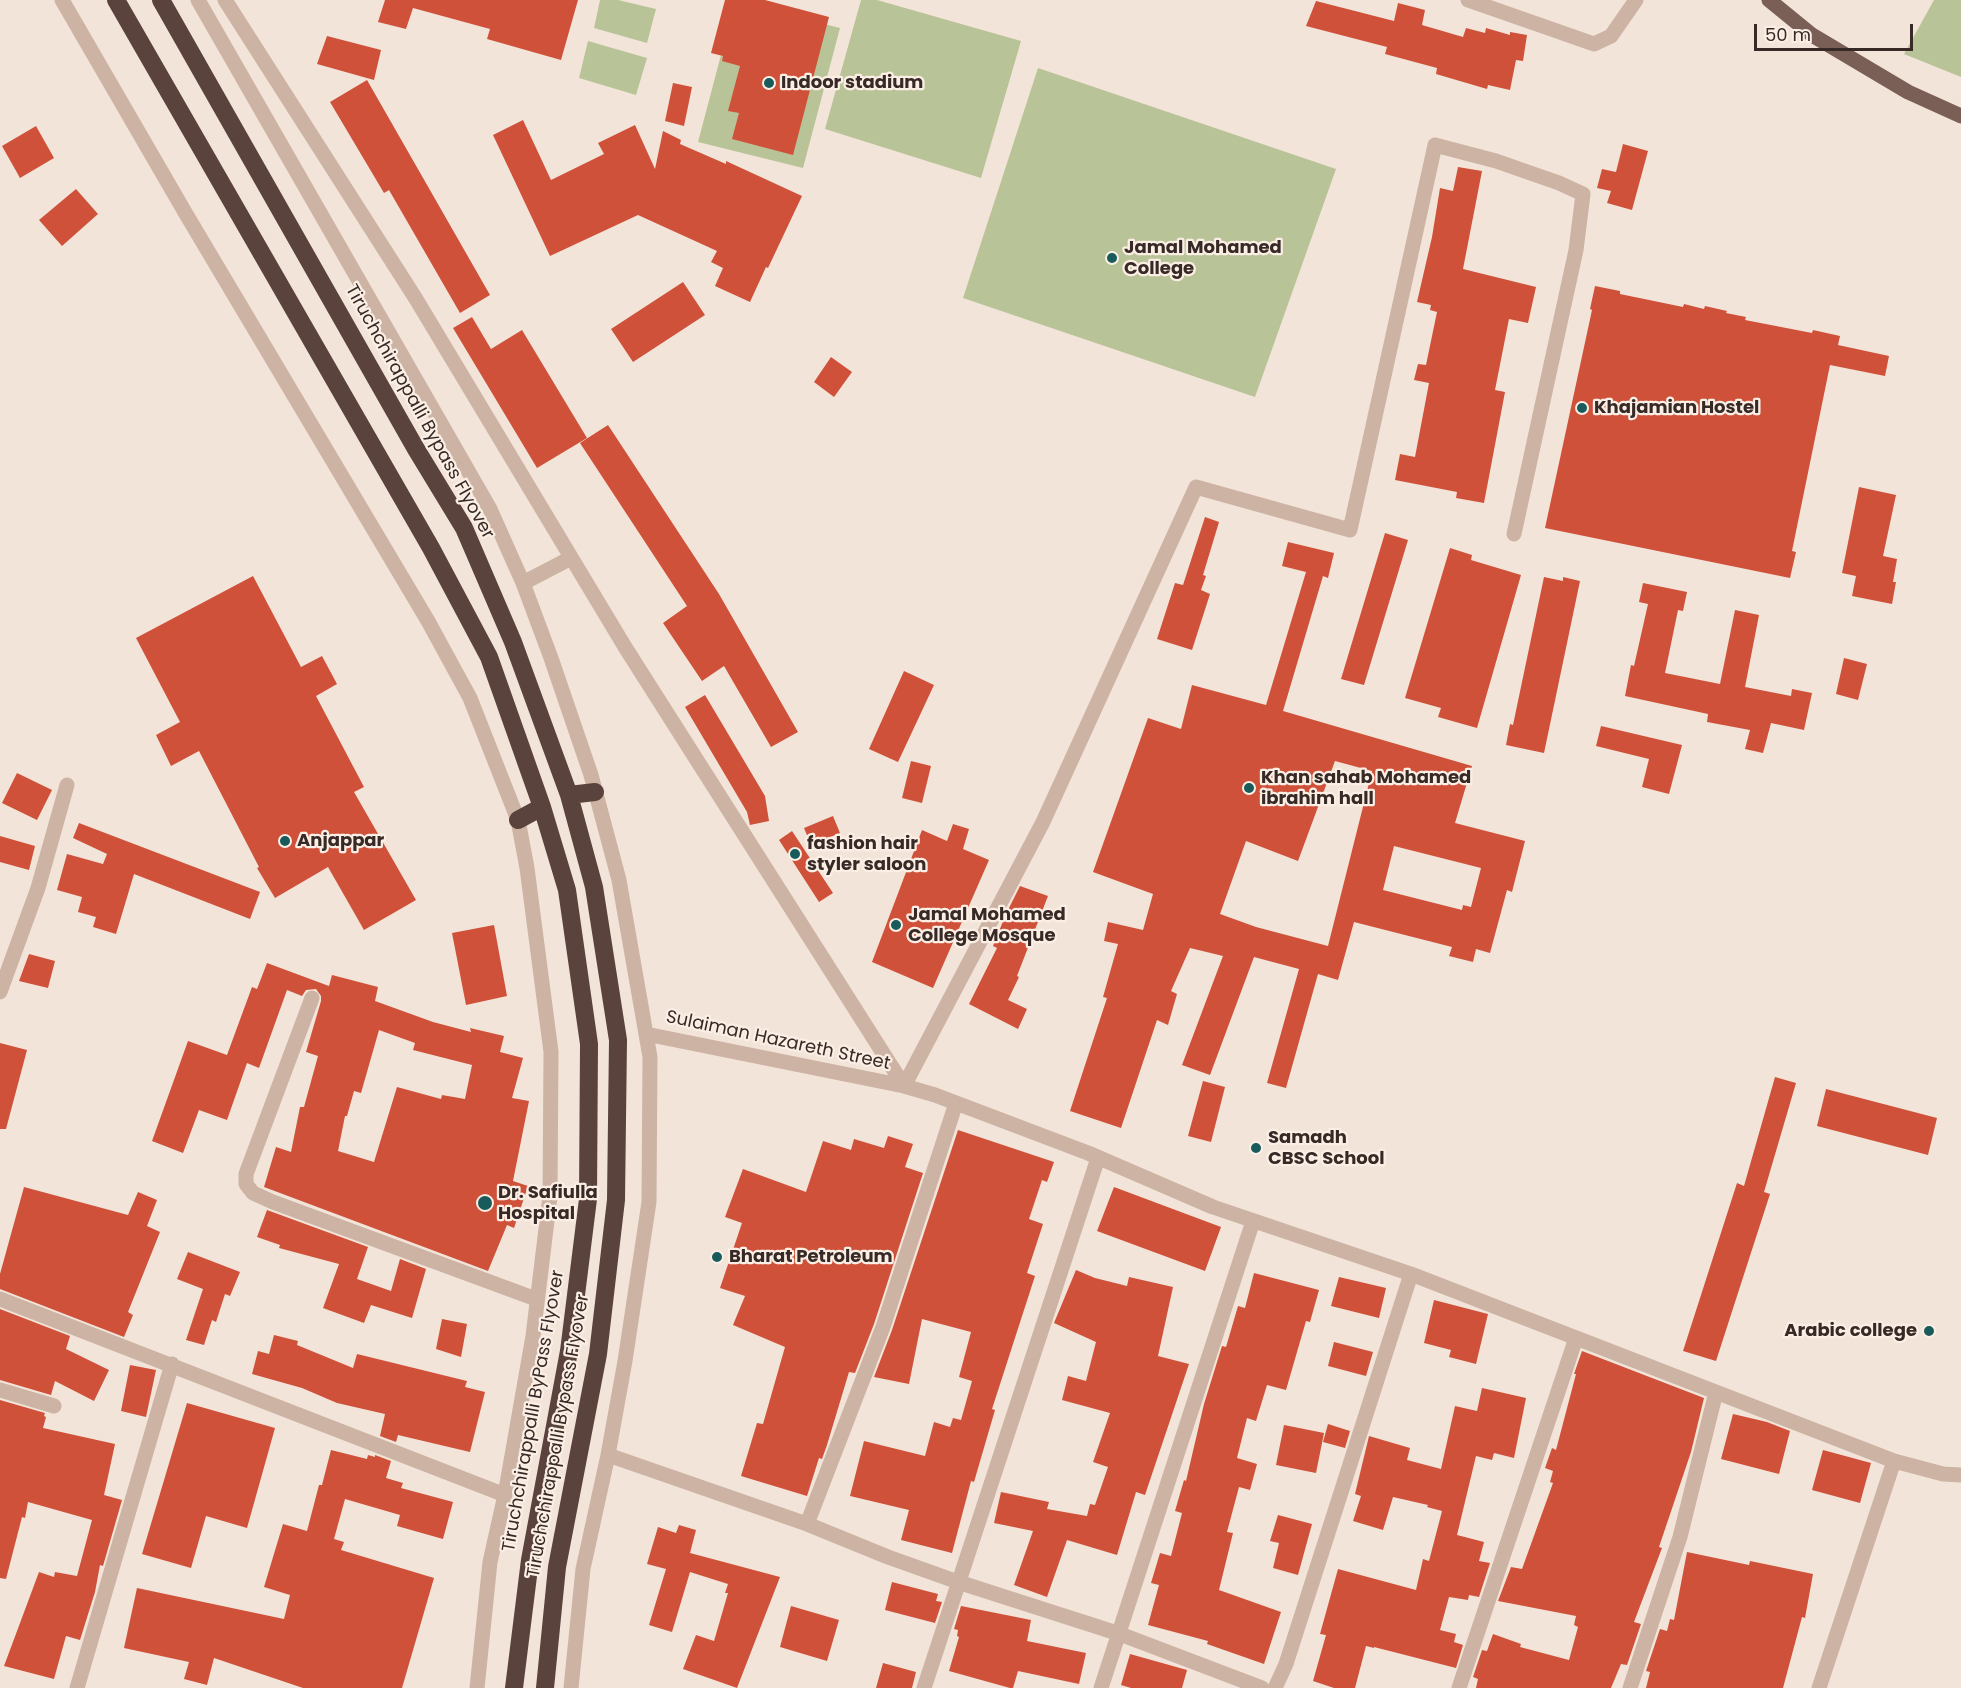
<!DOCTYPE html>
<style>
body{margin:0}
#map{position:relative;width:1961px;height:1688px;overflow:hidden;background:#f3e4d9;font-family:Poppins,sans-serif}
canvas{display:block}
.scale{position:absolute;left:1754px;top:24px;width:159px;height:27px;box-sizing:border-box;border:3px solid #372a26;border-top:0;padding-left:8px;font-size:18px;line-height:21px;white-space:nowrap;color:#372a26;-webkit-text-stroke:4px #fbefe5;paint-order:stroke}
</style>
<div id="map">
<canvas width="1961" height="1688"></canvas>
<div class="scale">50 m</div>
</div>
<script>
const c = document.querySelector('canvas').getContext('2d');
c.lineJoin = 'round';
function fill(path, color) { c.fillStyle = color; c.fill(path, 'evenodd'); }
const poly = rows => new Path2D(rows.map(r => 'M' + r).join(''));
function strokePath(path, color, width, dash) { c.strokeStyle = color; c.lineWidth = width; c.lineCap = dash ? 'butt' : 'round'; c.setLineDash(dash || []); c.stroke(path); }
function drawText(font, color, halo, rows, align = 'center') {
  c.font = font + ' Poppins,sans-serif'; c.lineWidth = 4.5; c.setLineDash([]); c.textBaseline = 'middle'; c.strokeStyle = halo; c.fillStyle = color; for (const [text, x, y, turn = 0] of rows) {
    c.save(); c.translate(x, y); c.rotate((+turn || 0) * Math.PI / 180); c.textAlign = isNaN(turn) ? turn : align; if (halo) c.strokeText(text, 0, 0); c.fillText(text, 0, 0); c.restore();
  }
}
fill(poly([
 [600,0,618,0,656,9,647,43,594,28],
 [861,0,877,0,1021,41,981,178,825,129],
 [1934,0,1961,0,1961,77,1904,54],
 [735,2,840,28,803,168,698,142],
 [588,41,647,58,636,95,579,78],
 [1038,68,1336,169,1255,397,963,298]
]), '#b9c398');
fill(poly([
 [385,0,578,0,561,60,487,39,490,29,413,8,406,29,378,22],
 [725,0,765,0,829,17,793,155,732,139,739,113,728,111,740,66,722,61,723,56,711,53],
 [1316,1,1394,21,1398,3,1425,10,1422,25,1463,37,1466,28,1485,33,1486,28,1510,35,1510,32,1527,35,1523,61,1516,60,1510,90,1488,85,1487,89,1436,74,1437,68,1385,54,1387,47,1306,26],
 [327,36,381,50,374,80,317,64],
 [367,80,490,295,460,313,389,190,384,193,330,102],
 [673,83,692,87,684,126,665,121],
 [523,120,551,180,604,154,598,143,635,125,655,169,663,131,681,140,680,144,726,164,726,161,802,196,768,268,766,267,750,302,715,286,723,268,711,262,717,251,638,215,550,256,493,135],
 [36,126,54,158,20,178,2,146],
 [1623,144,1648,151,1632,210,1607,203,1611,191,1597,188,1602,169,1616,172],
 [1458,167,1482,171,1463,269,1536,287,1528,323,1509,319,1495,390,1505,392,1484,503,1456,498,1457,492,1395,480,1400,454,1415,457,1429,383,1414,380,1418,364,1426,365,1437,312,1430,310,1431,305,1417,302,1432,237,1440,188,1453,191],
 [76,189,98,214,62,246,39,220],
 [683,282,705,315,633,362,611,329],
 [1595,286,1620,291,1620,294,1683,307,1684,304,1704,309,1705,306,1727,311,1726,313,1746,317,1745,320,1812,333,1813,330,1840,336,1838,345,1889,356,1885,376,1830,365,1792,551,1796,552,1790,578,1545,528,1592,310,1590,309],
 [472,317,491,349,522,330,587,438,537,468,453,328],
 [831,357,852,372,834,397,814,382],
 [608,425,719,594,798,732,771,747,724,666,702,681,663,623,687,606,580,443],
 [1859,487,1896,495,1883,556,1897,559,1893,582,1896,582,1892,604,1852,596,1856,576,1842,573],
 [1205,517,1219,522,1203,575,1206,576,1201,590,1210,594,1192,650,1157,639,1175,583,1183,585],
 [1385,533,1408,540,1364,685,1341,679],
 [1288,542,1334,553,1328,578,1323,576,1283,711,1472,766,1455,823,1525,841,1512,892,1507,890,1490,953,1476,949,1473,962,1449,956,1452,947,1354,922,1338,980,1318,974,1286,1088,1267,1083,1299,969,1254,957,1210,1075,1182,1065,1223,956,1190,948,1171,991,1177,994,1168,1025,1157,1020,1121,1128,1070,1111,1107,998,1103,997,1118,944,1104,941,1108,922,1143,930,1153,894,1093,872,1148,718,1181,729,1192,685,1266,705,1306,572,1282,566],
 [1335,761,1372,771,1328,946,1256,927,1220,914,1246,841,1298,861],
 [1394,846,1481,868,1471,907,1463,905,1462,910,1383,890],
 [1450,548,1472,555,1471,560,1521,575,1477,728,1438,717,1441,708,1405,698],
 [253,576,301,667,322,656,337,684,316,696,364,787,354,792,416,900,364,930,328,867,275,898,257,868,259,867,199,751,171,766,156,735,180,722,136,638],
 [1544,577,1563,581,1563,577,1580,581,1544,753,1506,745,1510,724,1513,725],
 [1643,583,1687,592,1683,611,1678,610,1665,673,1720,684,1735,610,1759,615,1745,687,1791,696,1792,689,1812,693,1804,730,1771,723,1763,753,1745,749,1750,730,1707,722,1708,714,1625,696,1631,665,1634,666,1648,604,1639,602],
 [1844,658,1867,664,1858,700,1836,694],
 [904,671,934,685,898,762,869,749],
 [705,695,765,796,769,821,750,825,747,812,685,707],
 [1601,726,1682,745,1669,794,1642,787,1649,759,1596,746],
 [911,761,931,766,922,803,902,798],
 [17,773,52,790,37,820,2,803],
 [833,816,840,833,811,845,804,828],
 [79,823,260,892,250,919,134,874,116,934,93,927,96,917,78,912,82,897,57,890,67,854,103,864,107,854,73,838],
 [953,824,969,829,963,849,989,860,933,988,872,962,922,830,947,841],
 [792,831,833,893,819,902,779,840],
 [0,836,35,846,29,870,0,862],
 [1020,886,1048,896,1017,976,1019,977,1008,1000,1027,1009,1018,1029,969,1004,997,948,993,946,1006,914],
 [494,925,507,996,466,1005,452,933],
 [29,954,55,961,48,988,19,981],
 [267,963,329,986,332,975,378,987,375,1001,433,1022,471,1032,470,1028,504,1036,500,1052,523,1058,512,1098,529,1101,513,1181,528,1186,514,1228,507,1225,488,1271,264,1187,276,1147,291,1152,300,1107,304,1107,318,1056,306,1052,321,1001,321,996,316,989,306,990,302,996,287,990,259,1068,247,1063,227,1120,199,1110,183,1153,152,1141,188,1041,227,1055,252,987,257,989],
 [379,1030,415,1043,413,1050,472,1065,465,1099,442,1095,441,1099,397,1087,374,1162,338,1151,345,1116,347,1116,354,1091,361,1093],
 [0,1043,27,1050,6,1129,0,1129],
 [1775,1077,1796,1083,1764,1192,1770,1194,1716,1361,1683,1351,1737,1183,1744,1186],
 [1203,1081,1225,1087,1211,1142,1188,1136],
 [1826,1089,1937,1118,1928,1155,1817,1126],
 [958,1130,1054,1162,1047,1182,1042,1180,1029,1219,1043,1224,1027,1273,1035,1276,992,1409,995,1410,974,1482,971,1481,952,1553,901,1540,909,1510,850,1496,864,1441,925,1456,934,1422,950,1427,953,1418,961,1420,972,1381,959,1377,971,1332,922,1319,909,1384,874,1377,892,1330],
 [888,1136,913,1144,905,1167,923,1173,874,1324,855,1373,849,1372,827,1445,822,1459,819,1458,807,1496,741,1476,757,1423,763,1424,785,1347,733,1325,745,1296,720,1288,742,1223,725,1217,743,1169,806,1192,823,1141,851,1150,854,1139,884,1148],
 [24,1187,128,1215,138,1192,157,1200,147,1226,160,1232,128,1312,133,1315,124,1337,0,1289,0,1274],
 [1114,1187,1221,1227,1205,1271,1097,1231],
 [267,1210,368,1247,357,1279,391,1291,400,1259,426,1269,412,1318,371,1305,364,1323,323,1308,339,1264,279,1248,280,1245,257,1237],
 [188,1252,240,1272,230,1296,225,1294,216,1322,212,1320,204,1345,186,1340,203,1289,177,1279],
 [1076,1270,1095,1278,1127,1286,1129,1277,1173,1287,1158,1356,1189,1364,1145,1495,1136,1492,1117,1555,1067,1540,1047,1597,1014,1585,1033,1531,994,1523,1001,1492,1049,1502,1047,1509,1087,1516,1090,1504,1095,1505,1108,1467,1093,1462,1110,1413,1062,1400,1068,1376,1086,1381,1096,1342,1054,1323],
 [1254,1273,1319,1290,1310,1322,1306,1321,1286,1390,1267,1385,1256,1421,1247,1418,1237,1458,1257,1464,1250,1490,1239,1487,1227,1532,1233,1533,1219,1590,1281,1612,1264,1664,1207,1644,1208,1641,1148,1625,1159,1585,1151,1583,1160,1553,1171,1556,1182,1513,1175,1511,1184,1480,1186,1481,1204,1404,1222,1346,1226,1347,1238,1306,1245,1308],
 [1339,1277,1386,1288,1379,1318,1331,1306],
 [1434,1300,1488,1314,1476,1364,1449,1357,1451,1350,1424,1343],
 [0,1309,70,1336,66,1349,109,1370,94,1401,55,1381,51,1395,0,1380],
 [442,1319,467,1324,461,1357,436,1349],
 [274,1335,298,1341,297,1345,353,1368,357,1354,467,1381,465,1387,485,1392,470,1452,398,1435,396,1442,380,1436,385,1414,337,1403,302,1388,252,1374,258,1351,269,1354],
 [1334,1342,1373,1352,1366,1376,1328,1366],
 [1582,1351,1704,1398,1691,1452,1659,1547,1662,1548,1634,1622,1641,1624,1627,1665,1621,1664,1611,1688,1476,1688,1478,1679,1473,1677,1482,1650,1487,1651,1493,1634,1521,1644,1520,1647,1569,1660,1578,1627,1574,1625,1576,1616,1498,1601,1511,1567,1522,1569,1553,1483,1550,1482,1553,1471,1545,1468,1552,1448,1556,1450,1576,1374,1574,1374],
 [130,1365,156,1370,146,1417,121,1411],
 [1482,1388,1526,1398,1514,1458,1494,1453,1492,1460,1476,1456,1457,1535,1484,1542,1479,1561,1490,1563,1479,1597,1469,1595,1468,1600,1449,1597,1440,1630,1456,1634,1454,1642,1463,1645,1456,1668,1374,1647,1374,1648,1366,1646,1355,1688,1334,1688,1313,1681,1326,1635,1320,1634,1338,1569,1416,1590,1423,1559,1429,1561,1442,1511,1427,1507,1428,1505,1393,1497,1383,1530,1353,1521,1361,1496,1355,1494,1369,1436,1410,1448,1407,1460,1441,1469,1455,1406,1477,1411],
 [0,1400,45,1413,44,1416,46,1417,43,1428,115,1444,104,1495,122,1500,103,1566,100,1565,95,1592,80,1640,66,1636,54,1679,4,1666,39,1572,54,1577,55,1572,77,1576,92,1520,28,1502,25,1518,22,1517,6,1579,0,1578],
 [187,1403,275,1428,247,1528,206,1516,191,1568,142,1554],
 [1733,1414,1767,1422,1790,1431,1779,1474,1721,1459],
 [1328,1424,1350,1431,1345,1448,1323,1442],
 [1284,1425,1324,1433,1316,1473,1276,1465],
 [331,1450,367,1459,368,1455,375,1457,375,1455,391,1461,386,1478,403,1483,401,1488,453,1502,443,1539,397,1526,400,1515,345,1499,334,1539,344,1542,341,1550,434,1578,402,1688,303,1688,214,1658,207,1685,184,1679,189,1662,124,1648,137,1588,284,1619,290,1595,264,1587,283,1524,307,1531,319,1485,322,1485],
 [1823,1450,1871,1463,1860,1503,1812,1490],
 [1278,1515,1312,1524,1298,1575,1273,1568,1279,1543,1270,1541],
 [679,1525,696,1530,690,1553,780,1577,737,1688,683,1669,696,1635,714,1641,728,1593,725,1593,728,1584,690,1572,672,1632,649,1625,666,1569,647,1564,658,1527,676,1533],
 [1687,1552,1749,1565,1750,1561,1813,1574,1805,1618,1802,1617,1783,1688,1646,1688,1650,1672,1646,1671,1660,1629,1667,1631,1670,1619,1674,1620],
 [892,1582,938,1594,936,1601,942,1602,935,1623,885,1610],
 [791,1606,839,1620,827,1661,780,1647],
 [961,1606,1031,1620,1027,1641,1086,1653,1079,1684,1018,1671,1013,1688,1010,1688,949,1671,959,1637,957,1636,958,1630,954,1629],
 [1130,1654,1187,1670,1182,1688,1131,1688,1121,1685],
 [883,1663,916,1672,912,1688,876,1688]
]), '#cf513a');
strokePath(poly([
 [62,0,186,214,428,621,470,698,518,820,527,868,551,1052,550,1196,533,1336,505,1495,490,1562,477,1688],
 [198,0,490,509,523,583,551,658,591,775,619,880,650,1057,649,1202,625,1361,608,1455,583,1569,571,1688],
 [225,0,416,299,625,647,904,1086],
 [1468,0,1594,44,1611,36,1636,0],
 [523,583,571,558],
 [0,992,38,888,67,785],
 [312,998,246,1174,246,1184,253,1193,273,1202,536,1299],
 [646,1034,904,1086,935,1095,1088,1153,1213,1207,1411,1274,1894,1461,1943,1474,1961,1475],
 [904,1086,1043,822,1196,487,1350,530,1435,145,1496,161,1559,183,1583,194,1576,250,1514,534],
 [0,1299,505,1495],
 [0,1390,54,1406],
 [608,1455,807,1524,888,1557,958,1582,1120,1634,1262,1688],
 [807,1524,883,1327,956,1103],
 [77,1688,172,1364],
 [924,1688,1098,1158],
 [1101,1688,1253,1221],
 [1275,1688,1286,1664,1411,1274],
 [1459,1688,1576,1338],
 [1630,1688,1680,1537,1716,1392],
 [1819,1688,1894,1461]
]), '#ccb3a4', 15);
strokePath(poly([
 [1769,0,1812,35,1908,92,1961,116]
]), '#7a5f56', 15);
strokePath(poly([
 [116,0,431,548,489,657,542,807,567,890,589,1044,588,1199,569,1351,530,1560,514,1688],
 [161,0,416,449,464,528,513,642,569,795,594,887,618,1040,616,1200,598,1354,557,1567,545,1688],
 [569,795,595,792],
 [518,820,542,807]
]), '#59433c', 18);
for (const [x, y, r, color] of [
 [769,83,6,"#185b5a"],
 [1112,258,6,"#185b5a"],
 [1582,408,6,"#185b5a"],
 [1249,788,6,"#185b5a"],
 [285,841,6,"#185b5a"],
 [795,854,6,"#185b5a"],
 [896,925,6,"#185b5a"],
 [1256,1148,6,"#185b5a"],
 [485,1203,8,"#185b5a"],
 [717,1257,6,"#185b5a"],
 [1929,1331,6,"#185b5a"]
]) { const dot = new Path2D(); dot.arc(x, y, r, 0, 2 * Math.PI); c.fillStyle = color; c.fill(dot); strokePath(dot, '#fbefe5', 2); }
drawText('bold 18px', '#372a26', '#fbefe5', [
 ["Indoor stadium",781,83],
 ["Jamal Mohamed",1124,248],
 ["College",1124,269],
 ["Khajamian Hostel",1594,408],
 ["Khan sahab Mohamed",1261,778],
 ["ibrahim hall",1261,799],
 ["Anjappar",297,841],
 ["fashion hair",807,844],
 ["styler saloon",807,865],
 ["Jamal Mohamed",908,915],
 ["College Mosque",908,936],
 ["Samadh",1268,1138],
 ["CBSC School",1268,1159],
 ["Dr. Safiulla",498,1193],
 ["Hospital",498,1214],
 ["Bharat Petroleum",729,1257],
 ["Arabic college",1917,1331,"right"]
], 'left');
drawText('18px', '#372a26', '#fbefe5', [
 ["Tiruchchirappalli Bypass Flyover",419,412,61],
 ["Sulaiman Hazareth Street",778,1041,12],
 ["Tiruchchirappalli ByPass Flyover",534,1411,-80],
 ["Tiruchchirappalli Bypass Flyover",559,1436,-80]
]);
</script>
